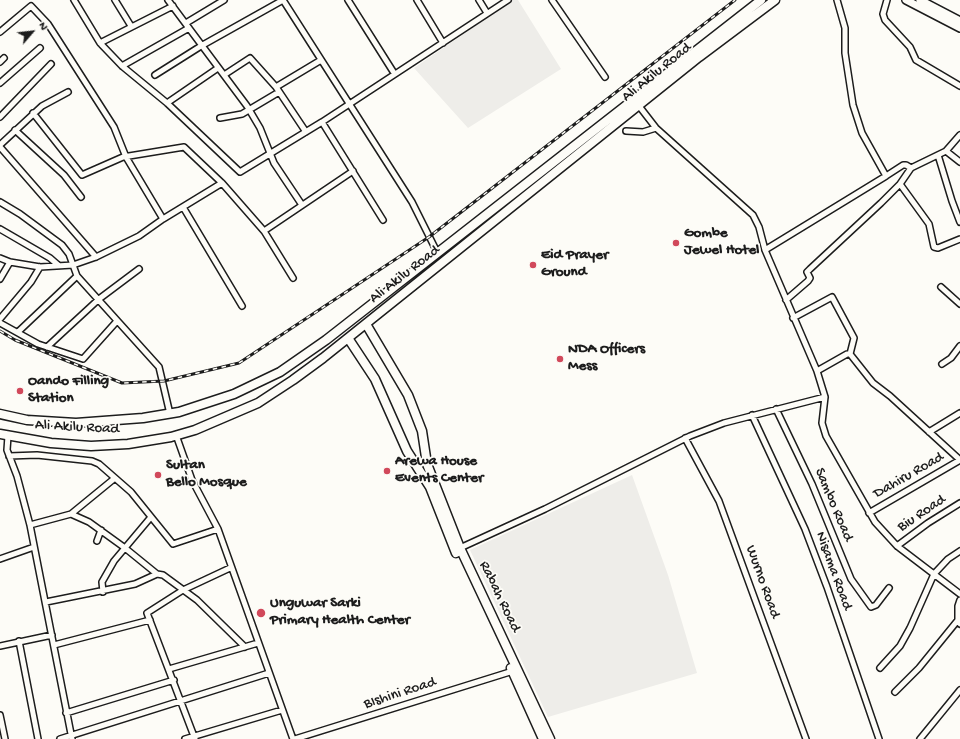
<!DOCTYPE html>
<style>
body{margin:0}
#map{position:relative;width:960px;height:739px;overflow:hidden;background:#fdfcf7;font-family:"Gochi Hand",sans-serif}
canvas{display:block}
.north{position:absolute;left:12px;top:12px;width:40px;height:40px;-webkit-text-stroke:3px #fdfcf7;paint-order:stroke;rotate:62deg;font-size:11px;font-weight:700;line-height:16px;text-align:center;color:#1c1c1c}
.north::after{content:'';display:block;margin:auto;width:14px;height:18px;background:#1c1c1c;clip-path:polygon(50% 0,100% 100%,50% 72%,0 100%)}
</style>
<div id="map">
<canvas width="960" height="739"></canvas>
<div class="north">N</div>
</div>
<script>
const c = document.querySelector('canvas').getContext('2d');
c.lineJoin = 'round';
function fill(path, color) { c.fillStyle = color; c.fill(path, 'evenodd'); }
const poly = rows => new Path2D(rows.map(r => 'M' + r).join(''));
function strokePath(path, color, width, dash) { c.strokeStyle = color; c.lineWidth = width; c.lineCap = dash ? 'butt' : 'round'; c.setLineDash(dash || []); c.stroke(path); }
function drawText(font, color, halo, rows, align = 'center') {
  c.font = font + ' "Gochi Hand",sans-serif'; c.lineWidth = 3.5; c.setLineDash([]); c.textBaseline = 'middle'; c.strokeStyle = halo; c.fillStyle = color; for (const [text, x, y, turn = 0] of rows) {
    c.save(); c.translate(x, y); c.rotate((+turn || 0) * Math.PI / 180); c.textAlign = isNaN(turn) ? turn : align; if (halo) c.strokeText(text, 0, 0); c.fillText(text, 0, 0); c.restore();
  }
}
fill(poly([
 [513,0,518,0,561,69,468,128,414,68],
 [632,475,668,575,697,673,548,717,470,550]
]), '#eeede9');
const street = poly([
 [74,0,100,43,122,66,167,103,240,172,322,122,508,0],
 [115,0,131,26],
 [168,0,247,106,260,128,274,163,302,205],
 [348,0,394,73],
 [417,0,443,43],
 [479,0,487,13],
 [552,0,605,77],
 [887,0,883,14,885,20,910,47,916,60,960,86],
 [186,23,224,0],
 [0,32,31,6,48,24,114,127,126,157,163,219],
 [100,43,173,6],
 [0,62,4,58],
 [122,66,189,28],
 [155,75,201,46,283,0,412,202,437,252],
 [224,75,250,58,276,87,306,132],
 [0,83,40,48],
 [276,87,321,60],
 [167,103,218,68],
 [33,113,82,175,123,157,184,147,222,183,264,231,293,278],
 [0,117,51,64],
 [220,118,242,114,279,92],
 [322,122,383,220],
 [15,130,64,175,81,197],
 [626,131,643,132,656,128],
 [0,145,42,106,68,92],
 [0,147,96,257],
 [946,151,960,162],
 [938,155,952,201,960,222],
 [886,176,903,165,906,165,911,168],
 [900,184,929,224,934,247,938,248,960,239],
 [0,202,20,214,62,245,69,254,77,276,159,367,170,414],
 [183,207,242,306],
 [0,229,50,258,58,265],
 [264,231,353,171],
 [765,250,886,176,862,133,853,105,845,53,845,28,837,0],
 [0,258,10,262,40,267,73,265,96,257,139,236,163,219,222,183],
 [0,279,10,262],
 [941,287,960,304],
 [786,300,808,281,810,278,807,272,810,269,881,203,900,184,911,168,946,151,960,135],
 [793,318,832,297,854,338,850,354],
 [0,319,31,282,40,267],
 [0,323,38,344,83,359,117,321],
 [19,331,77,276],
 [47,347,99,299,139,269],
 [942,364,951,358,960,346],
 [817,371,847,354,850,354,873,383,890,396,960,460],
 [825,397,822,423,826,436,875,522,897,546,960,594],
 [776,409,812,484,851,579,871,607,876,605,889,588],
 [752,415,805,529,827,587,879,739],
 [929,432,960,413],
 [8,436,7,450,17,476,30,525,72,739],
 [685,438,719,501,806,739],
 [9,456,37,455,92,461,99,464,131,492,173,544,218,529,192,480,176,435],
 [869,513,960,460],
 [71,514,115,478],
 [30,525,71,514,89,522,125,548,157,574,163,575,197,600,245,647],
 [218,529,293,739],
 [97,541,101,530],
 [897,546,928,523,960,503],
 [460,548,545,509,690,436,724,423,825,397,817,371,765,250,759,227,753,215,656,128,639,106],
 [0,559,34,547],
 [103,592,102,582,114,561,151,517],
 [960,600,958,606,958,620,960,624],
 [46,602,135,584,157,574],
 [19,641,38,739],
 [54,645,150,620],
 [0,646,52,635],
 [880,668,900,646,910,628,934,574,948,559,960,551],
 [169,669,258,643],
 [895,692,919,668,958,620],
 [66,713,174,680],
 [0,715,5,739],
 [60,739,269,673],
 [185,739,282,710],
 [195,739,147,613,183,590,230,568],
 [295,739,513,671],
 [920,739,960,690]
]);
const secondary = poly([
 [906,0,960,28],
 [920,0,960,21]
]);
const primary = poly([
 [366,324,408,395,422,431,427,464,460,548,550,739],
 [348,338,375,379,407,451,430,487,456,553],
 [0,414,27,420,76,423,143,418,179,412,234,394,280,372,326,340,761,0],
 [0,434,51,443,91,446,128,444,171,437,195,430,258,403,293,380,323,358,699,57,775,0],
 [511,668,543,739]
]);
strokePath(street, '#1c1c1c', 8);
strokePath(secondary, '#1c1c1c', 10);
strokePath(primary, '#1c1c1c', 11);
strokePath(street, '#fdfcf7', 5);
strokePath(secondary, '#fdfcf7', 7);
strokePath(primary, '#fdfcf7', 8);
const rail = poly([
 [0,331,15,340,122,383,164,381,239,363,429,237,735,0]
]);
strokePath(rail, '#1c1c1c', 3);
strokePath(rail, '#fdfcf7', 1.5, [4.5]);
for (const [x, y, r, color] of [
 [676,243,4,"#d1495b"],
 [533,265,4,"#d1495b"],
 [560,359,4,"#d1495b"],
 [20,391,4,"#d1495b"],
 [387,471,4,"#d1495b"],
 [158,475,4,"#d1495b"],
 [261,613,5,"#d1495b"]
]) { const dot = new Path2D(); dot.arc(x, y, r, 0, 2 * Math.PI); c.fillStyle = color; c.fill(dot); strokePath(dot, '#fdfcf7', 1.5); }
drawText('15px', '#1c1c1c', '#fdfcf7', [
 ["Ali Akilu Road",657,73,-39],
 ["Ali Akilu Road",405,275,-38],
 ["Ali Akilu Road",77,428,3],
 ["Dahiru Road",909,476,-30],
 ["Sambo Road",833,505,67],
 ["Biu Road",922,514,-34],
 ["Nisama Road",833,571,70],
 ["Wurno Road",762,582,70],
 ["Rabah Road",499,597,64],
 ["BIshini Road",400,694,-18]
]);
drawText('bold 15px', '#1c1c1c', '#fdfcf7', [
 ["Gombe",684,234],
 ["Jewel Hotel",684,251],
 ["Eid Prayer",541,256],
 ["Ground",541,273],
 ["NDA Officers",568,350],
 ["Mess",568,367],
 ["Oando Filling",28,382],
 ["Station",28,399],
 ["Arewa House",395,462],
 ["Events Center",395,479],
 ["Sultan",166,466],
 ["Bello Mosque",166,483],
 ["Unguwar Sarki",270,604],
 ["Primary Health Center",270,621]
], 'left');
</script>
